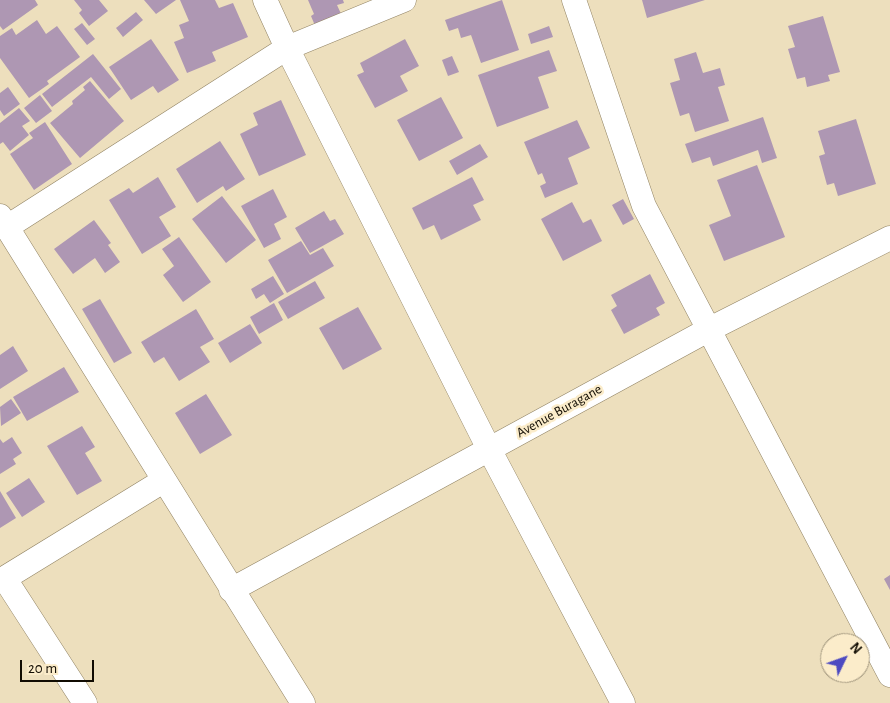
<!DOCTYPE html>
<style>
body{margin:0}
#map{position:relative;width:890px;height:703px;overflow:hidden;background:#eddfbd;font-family:"Alegreya Sans",sans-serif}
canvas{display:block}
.north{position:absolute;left:820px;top:633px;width:50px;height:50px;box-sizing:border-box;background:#fbecca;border:1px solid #9d927a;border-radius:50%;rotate:48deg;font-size:14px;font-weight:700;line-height:20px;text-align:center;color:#110c02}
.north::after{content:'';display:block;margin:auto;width:18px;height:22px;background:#4d4ac1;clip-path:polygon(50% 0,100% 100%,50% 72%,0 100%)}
.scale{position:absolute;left:20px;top:660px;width:74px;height:22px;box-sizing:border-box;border:2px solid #110c02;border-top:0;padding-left:6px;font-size:15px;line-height:18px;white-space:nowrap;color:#110c02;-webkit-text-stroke:4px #fbecca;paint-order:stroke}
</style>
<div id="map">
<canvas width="890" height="703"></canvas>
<div class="north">N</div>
<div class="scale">20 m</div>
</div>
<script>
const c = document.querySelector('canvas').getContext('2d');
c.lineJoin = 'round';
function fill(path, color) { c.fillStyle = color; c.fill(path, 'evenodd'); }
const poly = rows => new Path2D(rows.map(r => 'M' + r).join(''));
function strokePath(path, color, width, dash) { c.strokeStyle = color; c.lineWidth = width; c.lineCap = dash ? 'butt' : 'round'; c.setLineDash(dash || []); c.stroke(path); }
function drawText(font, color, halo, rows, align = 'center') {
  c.font = font + ' "Alegreya Sans",sans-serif'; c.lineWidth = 5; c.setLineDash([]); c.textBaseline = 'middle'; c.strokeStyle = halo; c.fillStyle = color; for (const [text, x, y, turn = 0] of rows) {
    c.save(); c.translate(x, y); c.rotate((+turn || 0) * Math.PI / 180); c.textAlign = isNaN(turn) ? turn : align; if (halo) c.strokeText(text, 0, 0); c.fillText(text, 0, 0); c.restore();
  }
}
fill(poly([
 [0,0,35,0,38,5,3,30,0,26],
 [74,0,99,0,108,11,89,26,79,13,82,10],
 [144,0,176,0,156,14],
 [180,0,215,0,219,8,233,3,248,37,212,52,216,61,187,73,174,42,184,38,179,25,189,21],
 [308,0,343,0,344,3,337,5,342,16,316,28,311,16,314,14],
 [502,0,519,50,481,63,471,35,461,38,458,28,449,31,445,20],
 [642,0,705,0,647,18],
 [136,12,143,20,123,37,116,28],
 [823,16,840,72,828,75,830,81,807,87,805,77,797,79,788,49,795,47,788,26],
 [37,20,46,34,57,26,80,57,47,81,49,84,29,98,0,58,0,36,12,28,16,35],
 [82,23,95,39,87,45,74,29],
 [549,26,553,37,531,44,528,34],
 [151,39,179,80,158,93,153,86,131,100,109,67],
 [405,39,419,66,400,76,408,91,375,108,357,75,364,72,360,63],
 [549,50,557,71,538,77,549,108,497,127,478,75],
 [696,52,703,73,720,68,725,85,718,87,729,121,695,132,689,113,680,116,670,83,680,80,674,59],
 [93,54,121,89,109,99,91,77,52,107,42,94],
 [452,56,459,72,448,76,442,60],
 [90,81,124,121,80,158,50,123,73,104,72,101,85,90,83,87],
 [8,87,20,104,4,116,0,110,0,93],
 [40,95,52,111,36,123,24,108],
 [441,97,463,138,419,161,397,120],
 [281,100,306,155,259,176,240,134,258,125,253,113],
 [19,108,30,121,22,126,29,135,10,151,3,142,0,144,0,123],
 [763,117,777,158,762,163,758,150,713,166,710,157,692,163,685,144],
 [856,119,876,184,838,196,834,183,827,185,819,156,825,154,818,131],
 [577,120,590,148,568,158,578,184,545,198,540,186,546,183,542,173,538,175,524,142],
 [45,122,72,164,34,190,10,154,33,138,29,133],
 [220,141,245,179,226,191,223,186,197,203,176,169],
 [480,144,488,157,457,175,449,161],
 [757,165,785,237,724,261,709,225,731,216,717,180],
 [158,177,176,207,159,217,171,236,142,254,109,200,129,188,133,193],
 [472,177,484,200,473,205,481,220,441,240,434,225,423,230,412,208],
 [273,189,287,217,274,224,281,239,264,248,241,206],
 [222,196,256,240,226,263,192,219],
 [623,199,634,219,623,225,612,205],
 [572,202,583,223,591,219,602,241,563,261,541,219],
 [324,211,330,221,335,219,344,234,310,253,295,228],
 [94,220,111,243,108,245,120,262,105,273,95,258,73,274,54,249],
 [179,237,211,282,183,302,163,275,174,266,162,249],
 [301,241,310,255,323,248,334,266,287,293,268,260],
 [650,274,665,303,656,308,660,315,624,334,611,310,617,306,611,295],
 [273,276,284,294,270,303,264,294,256,299,251,289],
 [315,281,325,298,288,319,278,302],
 [100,299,132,353,114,363,82,309],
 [274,303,283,320,259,334,250,317],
 [358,307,382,349,343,370,319,328],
 [196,309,214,339,200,347,210,362,179,381,164,357,154,363,141,342],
 [250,324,262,343,230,363,218,343],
 [13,346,28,371,0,389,0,355],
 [64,367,79,392,27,421,13,397],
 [206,394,232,435,200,454,175,413],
 [11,399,21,413,1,426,0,407],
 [82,426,95,447,85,453,102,481,77,495,47,446],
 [12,437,22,453,13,459,16,464,0,474,0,439,3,443],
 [29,478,45,502,22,517,6,493],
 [0,491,16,518,0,528],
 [890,575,890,590,884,579]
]), '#ae97b3');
const street = poly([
 [265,0,287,48,489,449,623,703],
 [574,0,644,206,890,675],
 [0,216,303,703],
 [7,227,287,48,404,0],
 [5,579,85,703],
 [0,581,163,481],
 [231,590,708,330,890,238]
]);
strokePath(street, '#918364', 25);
strokePath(street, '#fff', 24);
drawText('14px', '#110c02', '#fbecca', [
 ["Avenue Buragane",559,411,-29]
]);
</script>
